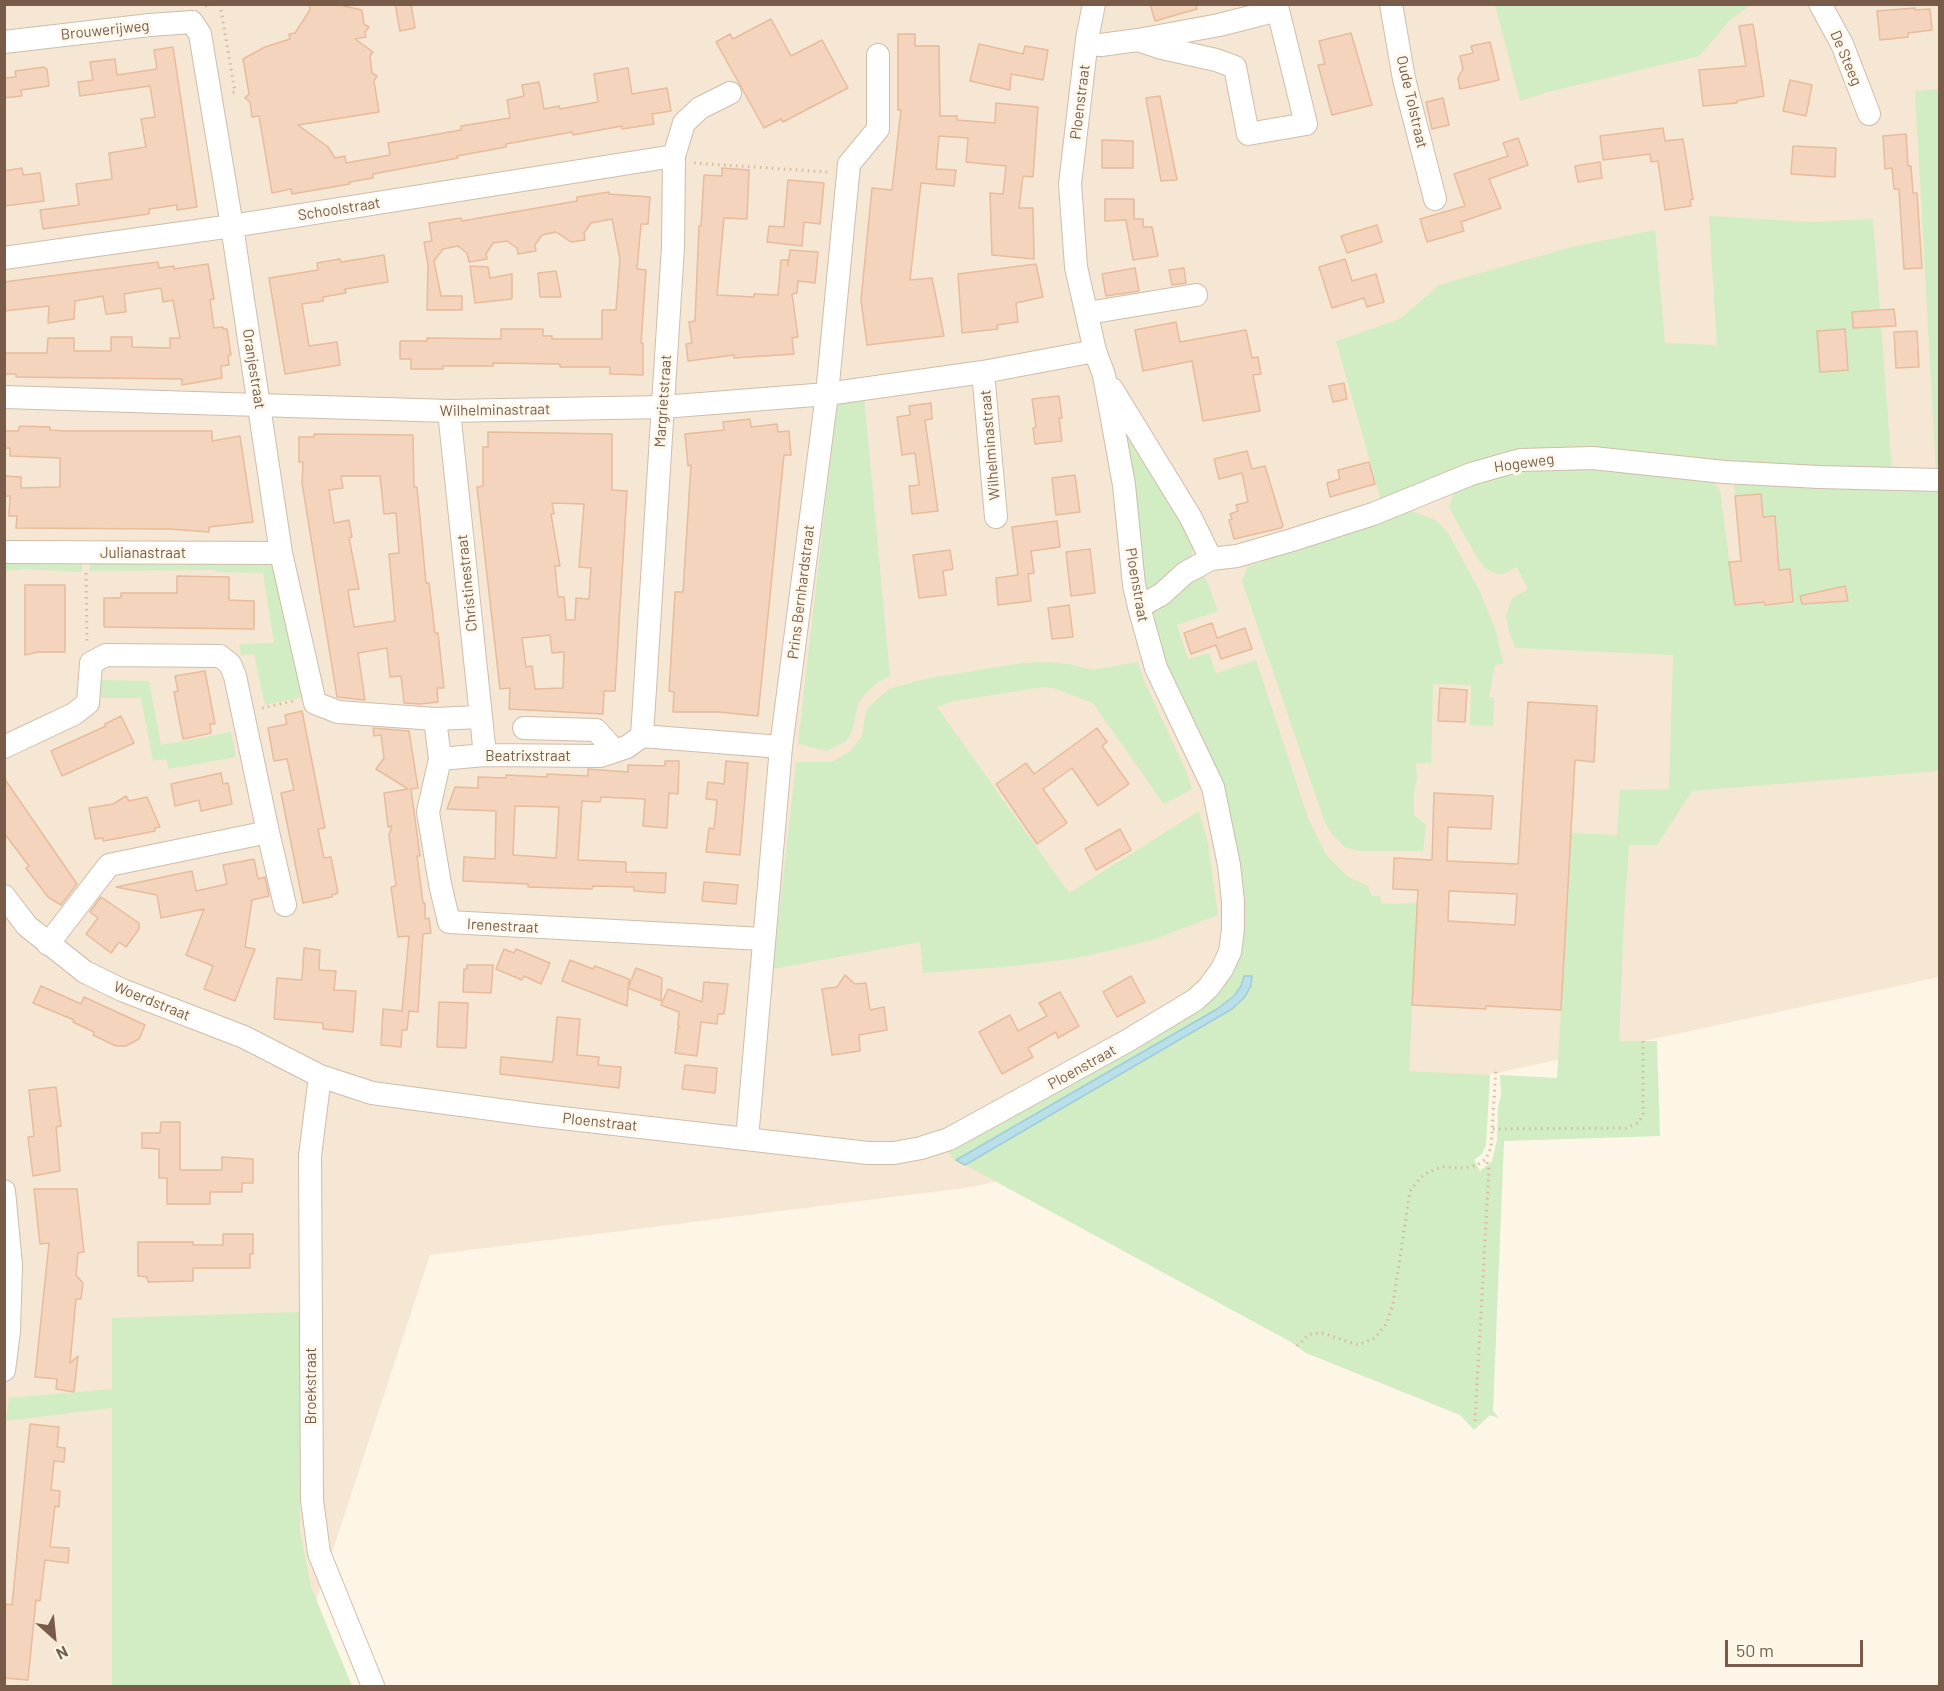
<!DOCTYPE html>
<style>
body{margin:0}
#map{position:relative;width:1944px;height:1691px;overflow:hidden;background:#fdf5e5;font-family:Barlow,sans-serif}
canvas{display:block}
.frame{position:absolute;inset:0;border:6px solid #785c49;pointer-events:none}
.north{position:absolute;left:24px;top:1607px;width:60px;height:60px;-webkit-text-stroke:4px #fff8ec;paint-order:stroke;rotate:153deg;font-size:16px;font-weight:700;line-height:24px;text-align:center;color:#785c49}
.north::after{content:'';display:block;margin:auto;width:21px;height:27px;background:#785c49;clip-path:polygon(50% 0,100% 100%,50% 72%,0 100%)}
.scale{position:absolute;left:1725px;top:1640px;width:138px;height:27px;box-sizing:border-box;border:3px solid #785c49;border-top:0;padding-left:8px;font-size:18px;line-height:21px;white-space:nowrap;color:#785c49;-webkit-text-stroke:4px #fff8ec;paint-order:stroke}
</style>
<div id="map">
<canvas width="1944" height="1691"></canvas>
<div class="frame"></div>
<div class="north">N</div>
<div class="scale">50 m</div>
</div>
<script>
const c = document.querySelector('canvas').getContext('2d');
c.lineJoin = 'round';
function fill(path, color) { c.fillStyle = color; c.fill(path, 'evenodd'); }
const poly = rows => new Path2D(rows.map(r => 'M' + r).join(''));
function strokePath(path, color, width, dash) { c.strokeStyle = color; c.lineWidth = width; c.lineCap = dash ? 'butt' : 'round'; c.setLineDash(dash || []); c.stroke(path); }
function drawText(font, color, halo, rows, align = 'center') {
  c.font = font + ' Barlow,sans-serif'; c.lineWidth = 6; c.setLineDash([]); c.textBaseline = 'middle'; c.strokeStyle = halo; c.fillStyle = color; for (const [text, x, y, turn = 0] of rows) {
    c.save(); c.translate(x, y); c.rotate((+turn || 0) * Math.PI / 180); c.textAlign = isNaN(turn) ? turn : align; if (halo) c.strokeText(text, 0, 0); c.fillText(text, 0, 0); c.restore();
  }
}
fill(poly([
 [5,5,1939,5,1939,977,972,1187,430,1255,288,1686,5,1686]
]), '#f5e7d3');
fill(poly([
 [1495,5,1495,4,1750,5,1729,21,1699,56,1548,92,1520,101],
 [1939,89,1939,473,1936,473,1915,91],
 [1709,216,1810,222,1873,219,1892,472,1590,453,1382,504,1336,341,1400,319,1439,285,1571,247,1655,230,1665,343,1717,345],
 [864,397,890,676,878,682,866,693,858,703,852,732,846,741,827,751,798,744,836,412,839,403],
 [1123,421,1192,538,1193,550,1190,560,1152,592,1145,590],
 [1552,465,1711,479,1720,490,1735,605,1764,602,1765,605,1793,604,1790,569,1780,569,1775,517,1763,517,1761,494,1735,496,1734,484,1735,480,1939,486,1939,771,1692,791,1657,845,1629,845,1624,918,1619,1041,1657,1041,1660,1136,1504,1141,1493,1411,1499,1418,1490,1415,1474,1430,1460,1415,1306,1353,1291,1342,956,1160,951,1157,946,1148,1213,992,1239,901,1174,701,1151,610,1203,571,1218,611,1177,625,1188,659,1209,653,1216,673,1256,660,1308,818,1326,855,1347,876,1368,886,1372,896,1380,896,1382,904,1417,903,1409,1071,1490,1075,1486,1145,1482,1154,1474,1160,1480,1171,1492,1161,1497,1140,1498,1107,1501,1095,1500,1075,1557,1078,1571,833,1617,835,1620,790,1669,789,1673,655,1516,648,1510,635,1506,616,1512,598,1528,589,1517,567,1500,575,1486,569,1478,559,1449,508,1456,486,1497,472],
 [1404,511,1415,512,1437,521,1448,533,1480,592,1495,629,1504,664,1495,665,1489,697,1494,698,1493,726,1470,725,1471,685,1433,684,1431,763,1416,763,1417,780,1414,792,1414,815,1426,825,1423,851,1360,851,1345,847,1332,834,1324,820,1242,581,1247,567,1267,560,1276,552],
 [5,561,82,561,82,572,27,569,5,571],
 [90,562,279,562,307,696,265,705,254,654,241,655,239,644,274,643,263,573,216,572,215,570,90,571],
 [1047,662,1069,664,1093,670,1138,662,1145,683,1186,771,1192,789,1168,802,1163,803,1093,703,1053,688,1043,687,954,701,937,707,1069,893,1199,811,1208,844,1218,915,1155,939,1117,949,1076,958,1015,966,923,973,920,942,773,969,796,762,831,762,850,752,862,736,866,711,874,702,889,689,925,679,1022,663],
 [101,680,149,681,161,745,231,732,236,757,169,769,166,759,153,761,141,698,101,698],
 [299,1312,300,1531,311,1587,352,1686,112,1686,112,1408,6,1421,9,1398,112,1389,112,1318]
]), '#d2ecc3');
const water = poly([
 [1244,976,1252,976,1251,986,1244,998,1232,1009,965,1165,956,1160,1217,1009,1234,996,1241,986,1244,976]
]);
fill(water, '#b9dfe8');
strokePath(water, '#9eceda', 1.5);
const building = poly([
 [309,4,339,5,362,10,364,24,369,27,365,32,366,37,355,39,373,52,370,56,372,73,377,76,374,81,379,112,298,125,328,147,335,158,345,156,346,163,390,155,388,143,461,130,461,126,510,118,507,100,524,96,522,85,539,82,544,109,559,106,560,109,598,102,594,74,628,68,632,94,667,88,671,111,652,114,654,124,622,129,622,126,573,135,572,132,506,144,506,147,457,156,458,158,373,174,373,178,349,182,350,184,292,194,291,189,272,193,259,116,252,117,250,102,245,98,249,94,243,59,265,47,290,39,289,34,295,33,310,10,309,4],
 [395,4,411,4,415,28,400,31,395,4],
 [1150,4,1196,4,1197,9,1155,21,1150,4],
 [1915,8,1915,10,1930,9,1932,30,1908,33,1908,37,1880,40,1877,11,1915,8],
 [771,19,791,56,822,40,848,88,783,122,781,119,764,128,716,42,730,34,733,39,771,19],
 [1753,24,1764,96,1737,101,1737,103,1703,106,1699,70,1746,66,1739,26,1753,24],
 [1351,33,1372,105,1332,115,1318,65,1325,64,1319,41,1351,33],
 [898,34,915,34,915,46,939,46,940,116,957,116,957,120,995,123,996,103,1038,107,1033,177,1023,176,1019,208,1033,208,1034,259,992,255,990,193,1003,194,1006,166,966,162,968,138,939,136,936,169,956,170,954,186,921,183,910,280,932,278,944,336,867,345,861,300,872,188,892,190,901,110,898,110,898,34],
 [1490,42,1499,80,1460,89,1458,78,1463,69,1460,56,1473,53,1471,46,1490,42],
 [979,44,1023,54,1025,46,1048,50,1043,80,1011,74,1010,90,970,81,979,44],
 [173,47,197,207,177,210,177,205,149,209,149,214,43,229,40,210,79,205,76,184,112,179,109,153,146,147,141,119,155,117,150,86,80,96,78,82,93,80,90,62,115,59,117,75,157,69,154,50,173,47],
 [44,67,47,69,49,86,21,90,22,96,4,98,4,78,16,77,15,71,44,67],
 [1790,80,1812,85,1806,116,1783,111,1790,80],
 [1160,96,1177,180,1161,181,1146,98,1160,96],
 [1443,98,1449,125,1432,129,1426,102,1443,98],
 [1663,128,1665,141,1683,139,1693,199,1690,200,1691,206,1665,210,1658,161,1651,162,1650,154,1603,160,1600,136,1663,128],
 [1906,134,1908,166,1911,166,1913,193,1917,193,1922,268,1904,269,1899,189,1894,189,1892,168,1885,169,1883,136,1906,134],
 [1518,138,1528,165,1489,179,1501,208,1461,222,1464,231,1427,242,1420,219,1465,206,1454,174,1508,156,1503,143,1518,138],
 [1102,140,1133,141,1133,168,1102,168,1102,140],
 [1793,146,1836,148,1835,177,1791,174,1793,146],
 [1600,162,1602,178,1578,182,1575,166,1600,162],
 [22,168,23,175,40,173,44,201,4,206,4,171,22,168],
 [722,168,749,170,747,219,724,218,717,295,754,297,754,294,778,295,781,260,788,260,788,266,790,250,818,252,815,283,798,281,797,293,792,294,798,337,792,338,794,354,734,358,734,355,688,361,686,344,692,343,689,322,695,321,699,226,701,226,704,175,722,176,722,168],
 [788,180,824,183,820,224,804,222,802,246,767,242,769,226,784,227,788,180],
 [609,192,609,194,650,197,648,224,641,224,637,269,646,270,641,343,643,343,643,375,610,374,610,367,560,367,560,364,493,363,493,366,443,366,443,369,411,369,411,359,400,359,400,341,427,341,427,338,501,339,501,329,543,329,543,336,552,336,552,339,602,339,602,310,616,310,620,259,612,219,591,223,584,233,585,240,571,242,556,232,542,235,535,245,536,251,518,254,517,248,507,241,493,243,486,254,487,259,469,262,467,253,458,246,443,249,434,261,441,296,462,296,462,310,427,310,428,265,424,242,432,241,429,223,461,218,462,221,577,201,577,197,609,192],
 [1105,199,1134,199,1134,219,1143,219,1143,227,1152,227,1158,256,1133,260,1126,220,1105,221,1105,199],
 [1377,225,1382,242,1347,253,1341,236,1377,225],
 [384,255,388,282,345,289,346,293,323,297,323,301,302,304,309,346,337,342,340,365,285,374,269,278,318,270,317,263,340,259,341,262,384,255],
 [1345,259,1352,281,1376,274,1384,302,1367,307,1364,298,1332,308,1319,267,1345,259],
 [158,262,159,268,174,266,174,269,208,264,214,299,210,300,214,328,223,327,223,329,227,329,231,355,228,356,229,365,221,366,222,378,182,385,182,379,16,377,16,374,4,374,4,353,47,353,48,338,74,338,74,351,111,351,111,337,132,337,132,347,170,348,170,338,180,338,173,300,163,302,161,288,124,294,126,312,108,314,106,314,103,296,75,301,74,319,48,323,49,306,4,311,4,282,158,262],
 [1036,264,1043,297,1016,303,1018,322,997,325,998,329,962,333,958,274,1036,264],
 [470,266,488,267,490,278,512,274,512,299,475,303,470,266],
 [1135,268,1139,291,1106,296,1102,274,1135,268],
 [1184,268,1186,283,1172,285,1169,270,1184,268],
 [556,271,561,297,540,297,538,273,556,271],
 [1894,309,1896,326,1853,328,1852,312,1894,309],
 [1176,322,1180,342,1246,330,1252,358,1258,357,1261,374,1253,375,1260,411,1203,421,1192,361,1143,371,1135,330,1176,322],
 [1845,329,1848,370,1820,372,1817,331,1845,329],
 [1917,331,1919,367,1896,368,1894,332,1917,331],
 [1344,383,1347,399,1333,402,1329,386,1344,383],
 [1059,396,1062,418,1059,418,1062,441,1035,444,1033,428,1036,427,1032,399,1059,396],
 [931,403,932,419,925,420,938,511,912,514,909,486,919,485,915,453,902,455,897,417,910,415,909,406,931,403],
 [750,419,751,427,777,424,778,432,789,431,791,455,784,455,758,716,719,712,673,712,674,692,669,691,675,592,683,592,691,465,688,466,685,434,724,430,723,422,750,419],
 [20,426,50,427,50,430,65,431,212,431,212,441,240,436,253,522,209,527,209,532,169,529,16,528,17,516,9,516,10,496,4,496,4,476,21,477,21,488,60,487,60,458,10,456,10,448,4,448,4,431,18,431,20,426],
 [488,432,612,434,612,490,627,491,615,691,604,691,603,714,509,709,510,688,500,689,477,487,483,486,483,447,488,447,488,432],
 [552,503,584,504,579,567,591,568,589,599,576,598,575,620,566,620,564,597,558,597,555,566,560,566,551,514,554,514,552,503],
 [550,635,552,653,564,652,563,688,535,689,532,666,526,667,522,638,550,635],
 [314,434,413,435,414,487,417,487,426,583,429,583,435,633,438,633,444,688,437,688,438,702,420,704,404,703,401,676,390,677,387,648,358,653,365,700,337,697,302,483,303,462,299,462,299,437,314,437,314,434],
 [341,476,380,476,384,514,396,513,399,553,389,554,395,621,354,627,348,590,359,589,349,538,352,537,349,520,334,523,329,490,343,488,341,476],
 [1247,451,1252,469,1265,466,1283,526,1281,528,1234,539,1229,520,1232,519,1230,514,1238,511,1236,505,1248,502,1242,473,1219,479,1214,459,1247,451],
 [1369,462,1375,484,1330,497,1327,483,1340,479,1338,470,1369,462],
 [1075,475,1080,512,1056,515,1052,478,1075,475],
 [1761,494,1763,517,1775,516,1779,570,1790,569,1793,602,1765,605,1764,602,1735,605,1729,562,1741,561,1735,496,1761,494],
 [1057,521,1060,547,1031,551,1034,573,1028,574,1031,601,998,605,996,578,1018,575,1012,527,1057,521],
 [1090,549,1095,593,1071,596,1066,552,1090,549],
 [950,550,953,569,943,571,946,595,919,598,913,555,950,550],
 [177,576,229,577,229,600,254,601,254,629,104,627,104,598,121,598,121,593,177,593,177,576],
 [25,585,65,585,65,652,38,652,25,655,25,585],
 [1845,586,1848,601,1802,604,1800,596,1845,586],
 [1069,605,1073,637,1052,639,1048,608,1069,605],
 [1212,623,1217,638,1245,628,1252,649,1221,659,1216,645,1191,654,1184,633,1212,623],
 [205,671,215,724,210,724,211,733,183,739,174,692,178,691,175,676,205,671],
 [1440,688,1467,690,1465,722,1438,721,1440,688],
 [1528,702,1597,706,1594,762,1575,760,1561,1010,1486,1006,1486,1009,1412,1005,1418,890,1393,889,1394,858,1432,860,1434,793,1493,796,1491,829,1448,827,1447,861,1518,864,1528,702],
 [1449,891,1517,894,1515,925,1448,921,1449,891],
 [302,711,325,828,318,829,324,858,331,857,338,893,332,895,332,897,303,903,281,793,294,790,287,759,274,761,268,728,287,724,285,715,302,711],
 [121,716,134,743,62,776,51,751,106,726,105,724,121,716],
 [373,728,409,731,418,788,411,789,420,856,417,856,423,903,425,903,425,919,429,918,431,933,423,934,418,1012,409,1011,407,1030,402,1030,401,1047,381,1045,383,1009,402,1011,409,936,398,937,391,887,396,886,389,835,392,826,388,827,384,793,408,789,376,769,384,758,381,735,374,736,373,728],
 [1097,728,1107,742,1102,746,1129,784,1098,806,1072,768,1043,789,1067,823,1037,844,996,784,1026,763,1034,774,1097,728],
 [665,761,679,761,678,794,669,793,667,828,643,826,645,799,601,797,600,802,582,801,578,860,626,862,626,872,666,873,665,893,634,891,634,887,593,886,592,889,561,888,528,887,528,884,463,881,464,857,495,859,496,811,447,809,455,787,478,788,478,777,506,778,506,775,547,777,547,774,588,776,588,769,628,772,628,765,665,766,665,761],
 [515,806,559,807,556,858,513,855,515,806],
 [726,761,748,763,740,855,706,852,709,828,714,829,717,800,706,799,708,782,724,784,726,761],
 [221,773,223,784,228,783,232,804,201,811,199,800,175,806,171,784,221,773],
 [4,778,77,884,61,905,48,897,26,868,29,866,4,833,4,778],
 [126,796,129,801,147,797,160,827,155,828,155,831,120,838,103,841,103,838,95,839,89,808,113,804,126,796],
 [1120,829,1131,850,1096,870,1085,849,1120,829],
 [254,859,258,879,265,877,269,896,252,900,245,947,255,949,235,1001,204,989,213,966,186,955,204,909,161,918,157,895,116,887,192,871,196,891,227,884,223,865,254,859],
 [704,882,738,885,736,904,702,901,704,882],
 [101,897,139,923,139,929,126,947,119,942,111,953,86,934,98,918,90,912,101,897],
 [304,948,320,950,319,970,336,971,334,990,356,991,353,1032,323,1029,323,1023,274,1019,277,978,302,980,304,948],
 [504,949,514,953,516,949,550,963,541,984,524,976,522,980,496,969,504,949],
 [570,960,593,969,595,966,629,979,627,1006,562,981,570,960],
 [467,965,493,965,491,993,463,992,464,969,467,969,467,965],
 [636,968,662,978,661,1001,628,988,636,968],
 [845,975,855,984,866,983,870,1010,884,1007,887,1030,859,1035,860,1051,832,1055,822,989,837,987,845,975],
 [1131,976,1145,1002,1117,1017,1103,992,1131,976],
 [704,982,728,984,724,1014,718,1014,717,1024,701,1022,697,1056,675,1053,678,1028,680,1027,678,1026,679,1012,661,1005,668,989,702,1002,704,982],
 [41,986,81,1004,84,997,145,1025,139,1039,126,1046,116,1046,93,1035,94,1032,73,1022,74,1020,33,1003,41,986],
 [1060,992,1079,1026,1058,1038,1056,1032,1028,1048,1033,1057,1002,1074,979,1032,1010,1015,1018,1031,1047,1016,1039,1003,1060,992],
 [439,1002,468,1003,466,1048,437,1047,439,1002],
 [557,1017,580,1019,577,1055,599,1057,598,1065,621,1067,619,1088,500,1074,501,1057,553,1062,557,1017],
 [685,1065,717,1068,715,1093,682,1089,685,1065],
 [56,1087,61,1126,56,1127,60,1171,33,1176,28,1137,34,1136,29,1090,56,1087],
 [161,1122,180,1122,180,1170,222,1170,222,1157,253,1159,253,1183,242,1183,242,1192,210,1192,210,1204,167,1204,167,1178,159,1178,159,1149,142,1148,142,1133,160,1133,161,1122],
 [34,1189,77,1189,84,1252,78,1253,76,1275,83,1283,81,1299,76,1299,70,1363,78,1356,74,1392,56,1389,57,1379,35,1377,49,1243,40,1244,34,1189],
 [223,1234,253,1234,253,1254,250,1254,250,1268,193,1268,193,1281,148,1282,147,1277,138,1276,138,1242,193,1242,193,1245,223,1245,223,1234],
 [30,1424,59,1427,57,1447,65,1448,64,1462,54,1461,51,1490,60,1491,59,1507,55,1506,50,1547,69,1548,68,1563,45,1560,40,1601,36,1600,28,1680,4,1678,4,1618,6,1604,12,1605,30,1424]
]);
fill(building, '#f4d4bc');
strokePath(building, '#e7bb9b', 1.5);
const minor = poly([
 [1391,4,1404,79,1435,199],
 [1820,4,1842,44,1869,114],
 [4,42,150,25,192,22,200,34,232,226,281,553,315,703,338,712,435,719,480,717],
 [1087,44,1101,45,1138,40,1219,25,1278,10,1306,124,1248,134,1235,67,1216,60,1162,48,1138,40],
 [4,258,232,226,674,156],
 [1088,313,1196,295],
 [983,372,996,517],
 [1112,389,1191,518,1211,559],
 [4,397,449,411,663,407,827,394,983,372,1095,351],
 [449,411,485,755],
 [4,552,281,553],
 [1139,607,1162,594,1185,573,1211,559,1237,556,1292,540,1373,514,1471,474,1520,460,1593,458,1724,472,1819,477,1940,480],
 [435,719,440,759,428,812,440,884,449,922,763,939],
 [524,728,596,730,615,751],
 [642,736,673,247,674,156,684,123,700,108,730,93],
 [4,747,74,714,88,703,91,663,106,655,220,656,230,664,235,676,268,832,109,865,48,944],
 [440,759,485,755,600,756,627,747,642,736,781,747],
 [268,832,285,905],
 [4,896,27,926,85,972,122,990,244,1037,320,1076,372,1093,536,1115,868,1153,894,1153,921,1148,949,1139,1127,1041,1195,1000,1209,987,1222,969,1230,952,1233,929,1233,901,1229,865,1213,787,1156,668,1139,607,1134,585,1124,485,1104,375,1095,351,1076,267,1070,184,1087,39,1094,4],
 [320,1076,310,1156,312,1500,319,1553,373,1686],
 [747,1139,781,747,827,394,849,164,878,129,878,55],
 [4,1191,11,1265,9,1331,4,1370]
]);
strokePath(minor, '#cfbdab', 24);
strokePath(poly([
 [220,4,235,92,230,93],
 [205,6,215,4],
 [694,163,828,172],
 [86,573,87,644],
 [262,708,294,701],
 [1493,1129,1626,1128,1638,1123,1643,1115,1643,1041],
 [1297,1346,1309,1334,1322,1333,1358,1345,1375,1338,1387,1323,1393,1304,1410,1191,1420,1178,1428,1172,1442,1167,1465,1168,1477,1165,1486,1159,1491,1147,1496,1068],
 [1475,1421,1489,1170,1486,1159]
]), '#d9b89e', 3, [1.5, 4.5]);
strokePath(minor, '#fff', 22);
drawText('15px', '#785c49', '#fff8ec', [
 ["Brouwerijweg",105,30,-6],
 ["De Steeg",1846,58,67],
 ["Ploenstraat",1080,102,-83],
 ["Oude Tolstraat",1412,102,77],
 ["Schoolstraat",339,209,-9],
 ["Oranjestraat",254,369,81],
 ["Margrietstraat",663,401,-86],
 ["Wilhelminastraat",495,410,-1],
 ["Wilhelminastraat",990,445,-95],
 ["Hogeweg",1524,463,-8],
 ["Julianastraat",143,553],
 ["Christinestraat",467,583,-96],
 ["Ploenstraat",1137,585,80],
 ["Prins Bernhardstraat",801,592,-83],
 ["Beatrixstraat",528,756],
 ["Irenestraat",503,926,3],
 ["Woerdstraat",152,1001,22],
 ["Ploenstraat",1082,1067,-29],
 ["Ploenstraat",600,1122,6],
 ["Broekstraat",311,1386,-90]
]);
</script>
